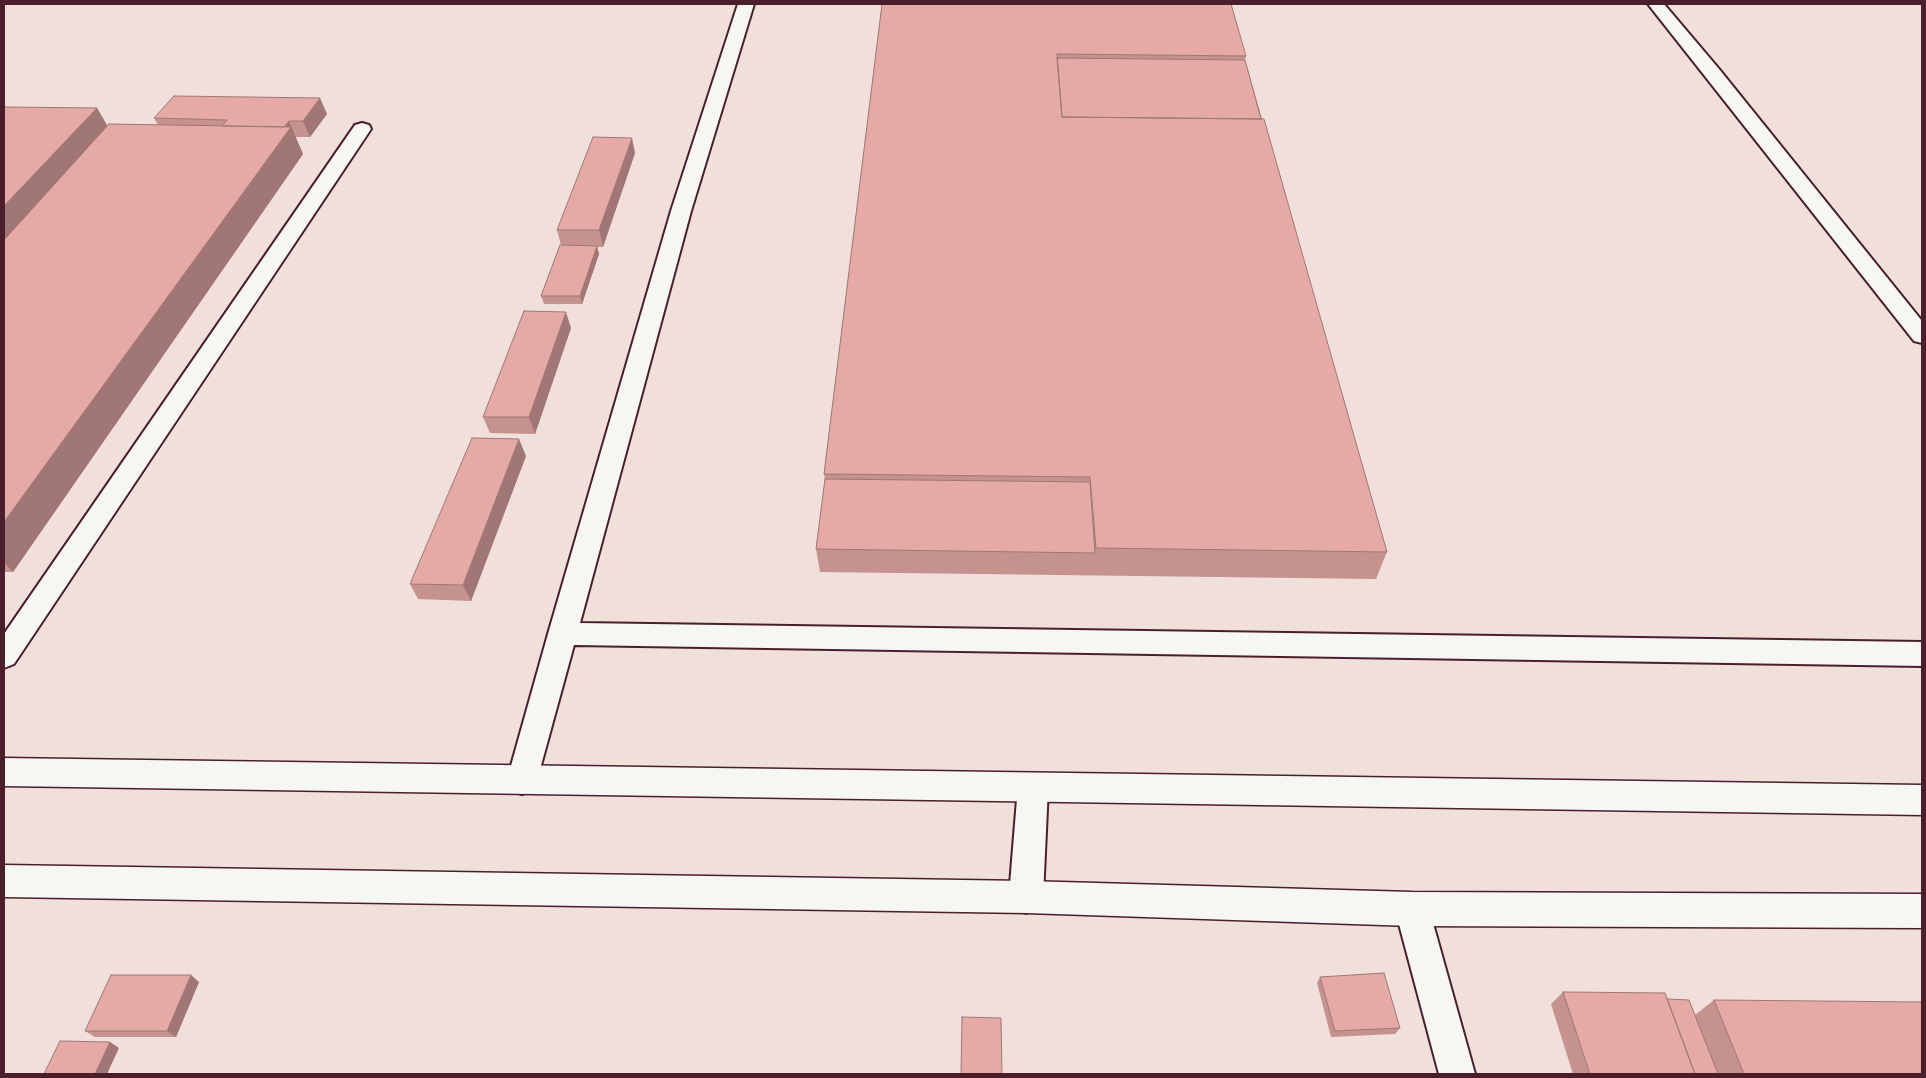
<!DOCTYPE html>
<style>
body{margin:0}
#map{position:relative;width:1926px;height:1078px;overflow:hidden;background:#f6f6f2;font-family:Pangolin,sans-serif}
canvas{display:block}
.frame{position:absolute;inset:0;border:5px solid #4a1f2b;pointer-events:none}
</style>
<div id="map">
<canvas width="1926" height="1078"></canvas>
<div class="frame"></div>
</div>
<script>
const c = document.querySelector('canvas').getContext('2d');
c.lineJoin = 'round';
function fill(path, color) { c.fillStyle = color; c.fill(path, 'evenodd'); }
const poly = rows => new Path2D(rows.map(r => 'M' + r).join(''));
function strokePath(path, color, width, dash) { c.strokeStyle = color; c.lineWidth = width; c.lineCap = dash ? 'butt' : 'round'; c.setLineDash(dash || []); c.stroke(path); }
fill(poly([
 [4,4,1922,4,1922,1074,4,1074]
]), '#f1dfdb');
const lane = poly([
 [738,4,754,4,691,211,580,623,1922,642,1922,666,574,645,537,780,533,790,522,794,511,790,507,780,548,634,671,211,738,4],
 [1648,4,1664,4,1719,69,1922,321,1922,343,1914,341,1648,4],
 [362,123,369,125,371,129,14,664,4,668,4,634,355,125,362,123],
 [1033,773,1044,777,1048,787,1043,897,1038,908,1026,913,1014,908,1009,897,1018,787,1022,777,1033,773],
 [1412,893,1424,898,1429,909,1475,1074,1439,1074,1395,909,1400,898,1412,893]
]);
const street = poly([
 [4,758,1922,785,1922,815,4,786,4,758],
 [4,865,1026,881,1412,892,1922,894,1922,928,1412,926,1026,913,4,897,4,865]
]);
strokePath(lane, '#4a1f2b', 4);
strokePath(street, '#4a1f2b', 3);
fill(lane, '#f6f6f2');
fill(street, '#f6f6f2');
fill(poly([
 [882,4,1246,56,1245,60,1387,552,1376,579,820,572,816,549,825,479,824,474],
 [4,107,97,108,107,126,158,125,154,118,327,114,310,137,295,137,303,154,13,572,4,572],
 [635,153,603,247,597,247,599,254,582,304,544,304,541,296,561,245,557,230],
 [571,328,535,434,490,433,483,417],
 [526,456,471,601,418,599,410,584],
 [1320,977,1400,1028,1395,1034,1331,1037,1317,983],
 [199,982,176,1037,95,1037,85,1031],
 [1563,992,1667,999,1695,1015,1714,1000,1922,1074,1573,1074,1551,1004]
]), '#c5928f');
fill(poly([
 [320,98,327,114,310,137,303,121],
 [97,108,113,135,4,254,4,206],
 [289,121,303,154,13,572,4,562,4,522],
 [632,138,635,153,603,247,599,230],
 [597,246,599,254,582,304,580,296],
 [566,312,571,328,535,434,529,417],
 [519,439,526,456,471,601,463,585],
 [191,975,199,982,176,1037,167,1031],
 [110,1042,119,1048,107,1074,95,1074]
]), '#a07774');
const building = poly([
 [882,4,1231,4,1246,56,1057,54,1062,117,1264,119,1387,552,1096,548,1090,477,824,474,882,4],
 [1057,58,1245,60,1261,119,1062,117,1057,58],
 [174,96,320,98,303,121,289,121,284,127,222,126,227,120,154,118,174,96],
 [4,107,97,108,4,206,4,107],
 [109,124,291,127,4,522,4,240,109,124],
 [593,137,632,138,599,230,557,230,593,137],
 [560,245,597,246,580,296,541,296,560,245],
 [524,311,566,312,529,417,483,417,524,311],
 [472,438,519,439,463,585,410,584,472,438],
 [825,479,1090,482,1095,553,816,549,825,479],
 [1384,973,1400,1028,1335,1031,1320,977,1384,973],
 [111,975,191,975,167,1031,85,1031,111,975],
 [1563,992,1665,993,1695,1074,1590,1074,1563,992],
 [1667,999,1689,1000,1718,1074,1695,1074,1667,999],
 [1714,1000,1922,1002,1922,1074,1744,1074,1714,1000],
 [962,1017,1001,1018,1002,1074,961,1074,962,1017],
 [60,1041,110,1042,95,1074,44,1074,60,1041]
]);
fill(building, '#e5aaa6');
strokePath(building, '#a07774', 1);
</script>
